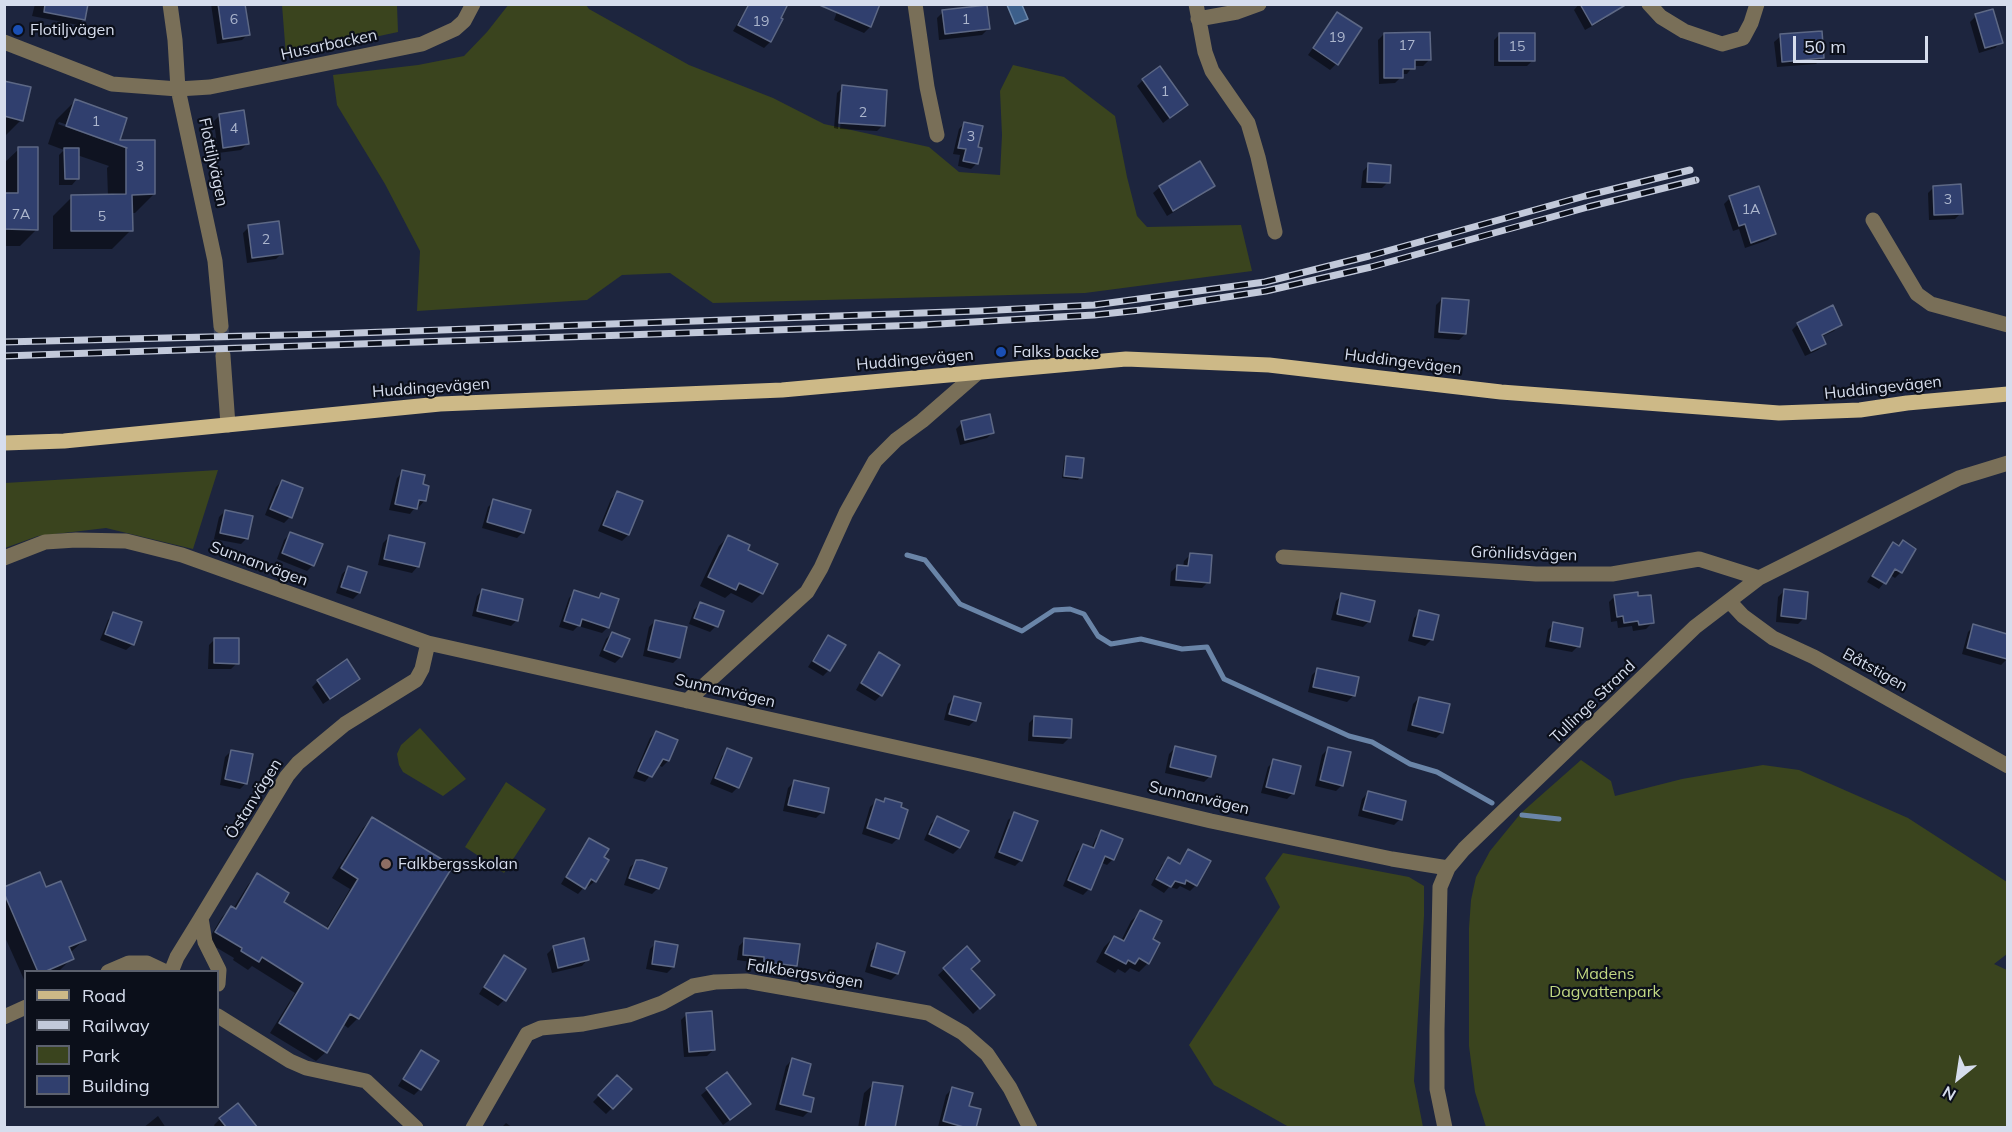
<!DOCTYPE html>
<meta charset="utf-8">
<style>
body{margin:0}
#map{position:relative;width:2012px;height:1132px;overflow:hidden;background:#1d253e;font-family:Mulish,sans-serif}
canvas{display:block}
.frame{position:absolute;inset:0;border:6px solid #d6dded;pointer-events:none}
.legend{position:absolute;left:24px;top:970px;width:195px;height:138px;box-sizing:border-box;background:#0b0f1a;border:2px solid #5c616e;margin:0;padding:8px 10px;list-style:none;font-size:18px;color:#d6dded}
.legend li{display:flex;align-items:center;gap:12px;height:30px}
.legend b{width:30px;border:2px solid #5c616e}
.north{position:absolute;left:1928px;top:1048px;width:60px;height:60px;-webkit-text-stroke:4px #0b0f1a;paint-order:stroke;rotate:210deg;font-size:16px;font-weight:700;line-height:24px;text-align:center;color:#d6dded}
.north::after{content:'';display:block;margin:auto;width:21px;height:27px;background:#d6dded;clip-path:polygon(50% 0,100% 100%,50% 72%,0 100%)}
.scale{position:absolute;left:1793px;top:36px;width:135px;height:27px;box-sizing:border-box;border:3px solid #d6dded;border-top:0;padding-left:8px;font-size:18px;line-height:21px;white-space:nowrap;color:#d6dded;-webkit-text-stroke:4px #0b0f1a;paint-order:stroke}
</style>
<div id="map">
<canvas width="2012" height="1132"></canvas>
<div class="frame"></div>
<ul class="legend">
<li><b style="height:8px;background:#cdb987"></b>Road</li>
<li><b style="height:8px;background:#c2c9da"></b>Railway</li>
<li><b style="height:16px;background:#3a441e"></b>Park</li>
<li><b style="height:16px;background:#303f6e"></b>Building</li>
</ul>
<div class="north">N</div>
<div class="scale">50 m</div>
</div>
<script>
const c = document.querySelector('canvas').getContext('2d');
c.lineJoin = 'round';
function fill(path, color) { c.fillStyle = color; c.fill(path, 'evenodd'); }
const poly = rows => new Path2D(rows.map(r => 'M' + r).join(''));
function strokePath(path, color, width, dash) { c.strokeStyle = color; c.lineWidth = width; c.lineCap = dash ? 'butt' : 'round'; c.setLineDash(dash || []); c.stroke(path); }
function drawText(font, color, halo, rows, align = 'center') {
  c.font = font + ' Mulish,sans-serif'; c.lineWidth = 4.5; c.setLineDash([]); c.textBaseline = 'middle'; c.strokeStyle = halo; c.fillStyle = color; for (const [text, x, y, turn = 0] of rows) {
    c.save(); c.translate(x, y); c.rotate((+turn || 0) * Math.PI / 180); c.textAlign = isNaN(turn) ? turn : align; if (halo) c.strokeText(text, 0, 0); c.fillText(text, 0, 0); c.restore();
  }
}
fill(poly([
 [509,4,586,5,589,9,689,65,773,98,824,124,929,147,959,172,1000,175,1002,135,1000,91,1013,65,1064,77,1115,116,1127,177,1137,216,1147,227,1241,225,1252,271,1085,293,713,303,670,273,622,275,587,300,417,311,420,251,385,184,337,105,333,75,418,65,464,56,487,32],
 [282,5,397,5,398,32,286,56],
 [218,470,193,549,106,528,38,536,5,548,5,483],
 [420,728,466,779,443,796,403,772,399,765,397,754,401,745],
 [1581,760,1611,781,1615,796,1682,779,1763,765,1799,770,1908,818,2007,882,2007,954,1994,964,2007,970,2007,1127,1486,1127,1475,1092,1469,1046,1469,928,1471,900,1476,877,1490,851,1521,813],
 [506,782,546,809,504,873,465,847],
 [1283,853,1409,877,1424,886,1424,916,1414,1081,1423,1127,1289,1127,1214,1085,1189,1045,1280,907,1265,878]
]), '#3a441e');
const water = poly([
 [1007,5,1022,5,1028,19,1015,24,1007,5]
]);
fill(water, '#3c5f8b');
strokePath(water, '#6a85a8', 1.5);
fill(poly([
 [35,4,87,4,84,19,78,25,32,16],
 [211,4,244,4,248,34,242,40,217,44],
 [749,4,781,20,770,42,764,48,733,31],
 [840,4,879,4,870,27,864,33,834,20],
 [1579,4,1606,4,1611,13,1605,19,1585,30,1574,10],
 [943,12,988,29,982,35,939,40,937,18],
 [1337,14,1336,64,1330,70,1308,55],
 [1976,16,2001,42,1995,48,1979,53,1970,22],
 [1384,34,1429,60,1423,66,1413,66,1407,74,1401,74,1401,77,1395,83,1379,84,1378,40],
 [1500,34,1533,60,1527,66,1494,66,1494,40],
 [1781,36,1822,58,1816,64,1777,67,1774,42],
 [1143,80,1186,105,1163,123,1137,86],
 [4,83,21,120,4,137],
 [843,87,883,125,877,131,840,129,843,92,840,92,838,129,834,128,837,93],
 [75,101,117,142,153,141,154,194,135,213,131,213,131,230,112,249,53,249,53,216,72,197,108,196,107,168,109,166,77,155,78,178,72,185,59,185,59,155,64,150,48,144,56,120],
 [59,122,108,139,108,142,58,124],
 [220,115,247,144,241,150,218,153,214,121],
 [965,123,977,149,977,163,971,169,958,166,960,155,953,154,959,129],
 [19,149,37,229,20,246,4,246,4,163],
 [1200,163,1213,186,1207,192,1167,216,1153,193,1160,187],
 [1369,165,1388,182,1382,188,1361,188,1363,171],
 [1934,187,1961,213,1955,219,1929,220,1928,193],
 [1730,198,1774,234,1768,240,1745,248,1739,229,1733,231,1724,204],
 [249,227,282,253,276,259,247,263,243,233],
 [1442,299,1465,334,1459,340,1434,338,1436,305],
 [1798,324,1840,324,1834,331,1821,337,1825,344,1818,350,1805,356,1792,330],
 [962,423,993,432,987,438,960,445,956,429],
 [1067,458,1080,477,1078,480,1062,478,1064,460],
 [403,472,421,486,425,500,419,507,416,506,410,514,389,510,397,478],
 [282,481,290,517,284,523,265,515,276,487],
 [617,493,628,535,622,541,598,531,611,499],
 [494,501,523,532,517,538,482,528,488,507],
 [225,511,247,538,241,544,214,539,219,517],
 [290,534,313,565,307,571,277,559,284,540],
 [729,536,746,550,762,593,752,603,731,593,725,598,700,586,719,546],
 [389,537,418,566,412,573,378,565,383,543],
 [1893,544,1901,572,1895,578,1890,575,1879,589,1867,582,1887,550],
 [1190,555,1208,582,1202,588,1170,586,1171,572,1177,566,1183,567,1184,561],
 [348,568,359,593,353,599,336,593,342,574],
 [483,590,517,620,511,626,472,616,477,596],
 [1784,591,1804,618,1798,624,1776,622,1778,597],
 [575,592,596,599,601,594,608,627,602,633,578,626,573,631,559,627,569,598],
 [1342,595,1369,621,1363,627,1331,620,1336,601],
 [1615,596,1652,623,1646,629,1633,631,1632,626,1618,628,1617,621,1611,622,1609,602],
 [700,604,716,626,710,632,689,624,694,610],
 [1420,612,1431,640,1425,646,1408,641,1414,618],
 [114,614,133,644,126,650,100,640,108,620],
 [655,621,679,657,673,663,643,656,649,627],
 [1554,624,1578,646,1572,652,1545,647,1548,630],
 [1974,626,2008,636,2008,658,2001,665,1962,654,1968,632],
 [612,633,628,640,621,657,615,663,599,656,606,639],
 [829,637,829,670,823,676,808,667,823,643],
 [215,639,237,663,231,669,208,669,209,645],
 [879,654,881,695,875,701,856,690,873,660],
 [1318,669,1357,678,1353,696,1347,702,1308,692,1312,675],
 [318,681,352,684,323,704,312,687],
 [954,698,975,720,969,726,944,720,948,704],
 [1419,698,1442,732,1436,738,1407,731,1413,704],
 [1035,717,1069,738,1063,744,1028,741,1029,723],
 [656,732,668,761,662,767,658,765,645,782,633,778,650,738],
 [1175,748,1210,776,1204,782,1165,773,1169,754],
 [1328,749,1342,785,1336,791,1315,786,1322,755],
 [728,750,738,787,732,793,710,784,722,756],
 [231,751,246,783,240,789,220,785,225,757],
 [1274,761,1293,793,1287,799,1261,793,1268,767],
 [794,782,822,812,816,818,783,811,788,788],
 [1368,793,1400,819,1394,825,1358,816,1362,799],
 [886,799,898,838,892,844,862,834,870,807,876,801,882,803],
 [1015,814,1021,860,1015,866,994,858,1008,820],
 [937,818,967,831,959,848,953,854,924,840,931,824],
 [372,819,450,867,358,1018,348,1028,343,1024,326,1052,316,1061,270,1033,295,993,252,966,248,970,233,960,234,958,207,942,222,917,231,908,233,909,248,885,257,875,282,902,326,929,350,889,332,878,363,828],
 [1102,832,1113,859,1107,865,1100,862,1089,889,1083,895,1063,886,1077,852,1083,846,1091,849,1096,838],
 [589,840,595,881,588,887,586,885,578,894,561,884,583,846],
 [1188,851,1196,885,1190,891,1180,886,1177,889,1169,887,1164,893,1151,885,1162,865,1168,859,1178,865],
 [637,861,658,888,652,894,624,885,630,867],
 [4,888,84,940,70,953,72,958,59,971,26,972,26,984,4,935],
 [1141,912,1151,939,1148,963,1139,972,1130,968,1125,973,1118,969,1115,973,1096,962,1104,947,1114,937,1121,941,1131,921],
 [745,940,796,965,790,971,758,968,759,963,737,960,739,946],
 [656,943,673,967,667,973,646,969,650,949],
 [878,945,897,974,891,980,865,972,871,951],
 [554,947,588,959,582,966,552,973,547,954],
 [967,948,969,969,993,995,973,1014,938,975],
 [504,957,504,1000,498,1006,479,994,498,963],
 [687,1014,713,1050,707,1056,684,1057,681,1020],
 [422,1052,420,1089,414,1095,398,1086,415,1058],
 [792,1060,801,1096,809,1111,803,1117,775,1110,786,1066],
 [726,1074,743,1110,723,1125,701,1095],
 [611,1083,612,1108,606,1114,593,1102],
 [874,1084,893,1128,858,1128,864,1093],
 [952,1089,967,1107,975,1128,938,1127,946,1095],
 [158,1116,166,1128,143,1128],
 [220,1119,256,1128,216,1128,214,1125],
 [506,1123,513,1128,501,1128]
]), '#0007');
strokePath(poly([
 [907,555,925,560,960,604,1022,631,1054,610,1070,609,1084,614,1098,636,1111,644,1141,639,1182,649,1207,647,1224,679,1349,736,1372,742,1410,764,1437,772,1492,803],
 [1522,815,1559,819]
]), '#6a85a8', 5);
const building = poly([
 [45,4,88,4,85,20,44,12,45,4],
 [218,4,245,4,250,35,223,39,218,4],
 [749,4,788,4,781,18,783,19,771,42,738,25,749,4],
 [817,4,880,4,871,27,817,4],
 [1580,4,1627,4,1592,25,1580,4],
 [987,5,990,29,945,34,942,10,987,5],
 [1993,9,2003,43,1985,48,1975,14,1993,9],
 [1337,12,1362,28,1338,65,1313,48,1337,12],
 [1822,31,1824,58,1782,62,1780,34,1822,31],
 [1430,32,1431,60,1415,60,1415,69,1403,69,1403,78,1384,78,1384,33,1430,32],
 [1499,33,1535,33,1535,61,1499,61,1499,33],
 [1160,66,1188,105,1170,118,1142,79,1160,66],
 [4,81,31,87,23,121,4,116,4,81],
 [842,85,887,90,885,126,839,123,842,85],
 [75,99,127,118,120,140,155,140,155,194,132,195,133,231,71,231,71,195,126,194,126,148,127,148,66,126,75,99],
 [244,110,249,144,223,148,219,114,244,110],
 [964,122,983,126,978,147,982,148,978,164,963,161,966,149,958,148,964,122],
 [18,147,38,147,38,230,4,229,4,193,18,193,18,147],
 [64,148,79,148,79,179,65,179,64,148],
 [1200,161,1215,186,1173,211,1159,186,1200,161],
 [1368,163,1391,165,1390,183,1367,182,1368,163],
 [1961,184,1963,214,1934,215,1933,186,1961,184],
 [1759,186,1776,234,1751,243,1745,224,1739,226,1729,196,1759,186],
 [279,221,283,254,252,258,248,225,279,221],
 [1442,298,1469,300,1466,334,1439,332,1442,298],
 [1833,305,1842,325,1822,335,1826,344,1811,351,1797,323,1833,305],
 [990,414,994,433,965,440,961,421,990,414],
 [1066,456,1084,458,1082,478,1064,476,1066,456],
 [402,470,425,475,423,484,429,486,426,501,419,500,417,509,395,504,402,470],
 [282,480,303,488,292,518,270,509,282,480],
 [617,491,643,501,629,535,603,525,617,491],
 [493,499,531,510,524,533,487,522,493,499],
 [225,510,253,516,248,539,220,533,225,510],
 [290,532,323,544,314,566,282,553,290,532],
 [389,535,425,543,419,567,384,559,389,535],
 [728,535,750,545,748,550,778,564,763,594,739,583,736,590,708,577,728,535],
 [1903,540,1916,549,1902,573,1895,569,1886,584,1872,576,1893,542,1899,546,1903,540],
 [1190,553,1212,555,1210,583,1176,580,1177,565,1188,566,1190,553],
 [348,566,367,572,360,593,341,587,348,566],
 [482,589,523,599,518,621,477,611,482,589],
 [1784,589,1808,592,1806,619,1781,616,1784,589],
 [574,590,599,598,601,593,619,599,609,628,582,619,580,626,564,621,574,590],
 [1638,592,1638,596,1651,595,1654,623,1639,625,1638,621,1624,623,1623,616,1617,617,1614,595,1638,592],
 [1341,593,1375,601,1370,622,1337,614,1341,593],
 [700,602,724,611,718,627,694,618,700,602],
 [1419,610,1439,615,1433,640,1413,636,1419,610],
 [113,612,142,622,134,645,105,634,113,612],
 [655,620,687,627,680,658,648,650,655,620],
 [1553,622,1583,628,1580,647,1550,641,1553,622],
 [1973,624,2007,634,2007,659,1967,648,1973,624],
 [612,632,630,639,622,657,604,650,612,632],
 [828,635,846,645,830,671,813,661,828,635],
 [214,638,239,638,239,664,214,663,214,638],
 [879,652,900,665,882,696,861,683,879,652],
 [347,659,360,679,330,699,317,680,347,659],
 [1317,668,1359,677,1355,696,1313,687,1317,668],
 [954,696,981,703,976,721,949,714,954,696],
 [1419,697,1450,704,1443,733,1412,725,1419,697],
 [1034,716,1072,719,1071,738,1033,736,1034,716],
 [656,731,678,740,669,761,663,759,652,777,638,771,656,731],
 [1175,746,1216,756,1211,777,1170,767,1175,746],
 [1328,747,1351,752,1343,786,1320,780,1328,747],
 [727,748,752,758,739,788,715,778,727,748],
 [231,750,253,754,247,784,225,779,231,750],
 [1273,759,1301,766,1294,794,1266,787,1273,759],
 [794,780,829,788,824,813,788,805,794,780],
 [1368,791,1406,801,1402,820,1363,810,1368,791],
 [885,798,902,803,901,807,908,810,899,839,867,828,876,799,884,802,885,798],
 [1014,812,1038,821,1022,861,999,852,1014,812],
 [937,816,969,831,960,848,929,834,937,816],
 [372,817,453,866,359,1019,350,1014,327,1053,279,1023,303,983,262,957,259,962,241,951,242,948,215,932,231,906,236,909,257,873,289,893,284,902,328,929,358,879,341,868,372,817],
 [1101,830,1123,839,1114,860,1105,856,1091,890,1068,880,1083,844,1094,848,1101,830],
 [589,838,609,849,604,857,609,860,596,882,591,879,585,889,566,877,589,838],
 [1188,849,1211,861,1197,886,1186,880,1185,884,1175,881,1171,887,1156,879,1168,857,1180,864,1188,849],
 [636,860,642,860,667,868,659,889,629,878,636,860],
 [40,872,46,887,61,881,86,940,69,947,74,959,44,972,38,972,4,893,4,887,40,872],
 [1140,910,1162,921,1153,939,1160,943,1149,964,1139,958,1135,964,1128,960,1126,964,1105,953,1114,936,1124,941,1140,910],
 [584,938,589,960,558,968,553,946,584,938],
 [744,938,800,944,797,966,764,962,764,957,743,955,744,938],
 [655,941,678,945,674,967,652,964,655,941],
 [877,943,905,952,898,974,871,966,877,943],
 [967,946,980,961,971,969,995,995,980,1009,943,968,967,946],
 [504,955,526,969,506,1001,484,987,504,955],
 [712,1011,715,1050,689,1052,686,1013,712,1011],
 [421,1050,439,1061,421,1090,403,1079,421,1050],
 [792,1058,811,1064,803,1095,814,1098,811,1112,780,1104,792,1058],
 [727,1072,751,1104,730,1120,706,1088,727,1072],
 [617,1075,632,1089,613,1109,598,1095,617,1075],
 [873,1082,903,1086,895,1128,865,1128,873,1082],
 [952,1087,973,1093,969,1106,981,1109,976,1128,967,1128,943,1121,952,1087],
 [238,1103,258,1128,227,1128,219,1118,238,1103]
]);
fill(building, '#303f6e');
strokePath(building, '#5d6885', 1.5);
strokePath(poly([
 [221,326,223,356]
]), '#394158', 15, [15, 8]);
strokePath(poly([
 [170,4,175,40,178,89,215,261,221,326],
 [915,4,927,87,937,135],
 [1196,4,1205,52,1212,71,1248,123,1258,157,1275,232],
 [1649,4,1661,17,1684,31,1722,44,1743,38,1751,23,1757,4],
 [1198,19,1237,12,1259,4],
 [4,42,112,84,178,89,210,87,422,44,455,29,464,21,473,4],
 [1873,220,1917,294,1931,304,2008,325],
 [223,356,228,425],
 [1283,557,1536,574,1612,574,1699,559,1759,578],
 [4,558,45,542,76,540,126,541,182,555,428,643,975,765,1211,821,1392,859,1448,868],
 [1729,601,1743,616,1773,638,1814,657,2008,766],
 [687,701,807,592,821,568,846,513,875,461,896,440,922,421,976,374],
 [108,972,129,963,147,963,166,972],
 [171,972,177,957,201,918],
 [218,984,219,970,205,942,201,918,287,776,298,763,345,724,416,680,422,669,428,643],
 [218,1016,290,1061,306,1068,366,1081,416,1128],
 [4,1017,26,1007],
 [473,1128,527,1034,541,1028,583,1024,629,1015,662,1003,693,986,715,982,746,981,928,1013,963,1033,987,1054,1010,1088,1030,1128],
 [1445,1128,1437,1089,1437,1030,1440,887,1448,868,1464,849,1695,627,1759,578,1959,478,2008,463]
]), '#796f58', 15);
strokePath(poly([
 [4,443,64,441,440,404,782,390,1126,359,1269,365,1501,392,1779,413,1860,410,1907,403,2008,394]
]), '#cdb987', 15);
const rail = poly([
 [4,342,328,334,978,311,1094,305,1265,282,1369,256,1585,196,1690,170],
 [4,356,921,325,1094,315,1141,310,1266,291,1371,267,1588,207,1696,180]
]);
strokePath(rail, '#c2c9da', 7);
strokePath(rail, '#0b0f1a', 4.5, [14]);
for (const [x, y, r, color] of [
 [18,30,6,"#1a4fb4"],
 [1001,352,6,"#1a4fb4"],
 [386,864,6,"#8d6e63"]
]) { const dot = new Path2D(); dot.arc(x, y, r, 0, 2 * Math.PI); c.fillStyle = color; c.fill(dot); strokePath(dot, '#0b0f1a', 2); }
drawText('14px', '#acb6cd', null, [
 ["6",234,20],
 ["1",966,20],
 ["19",761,22],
 ["19",1337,38],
 ["17",1407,46],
 ["15",1517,47],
 ["1",1165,92],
 ["2",863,113],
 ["1",96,122],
 ["4",234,129],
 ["3",971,137],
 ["3",140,167],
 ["3",1948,200],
 ["1A",1751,210],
 ["7A",21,215],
 ["5",102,217],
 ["2",266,240]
]);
drawText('16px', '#d6dded', '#0b0f1a', [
 ["Flotiljvägen",30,30],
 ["Falks backe",1013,352],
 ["Falkbergsskolan",398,864]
], 'left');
drawText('16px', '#d6dded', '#0b0f1a', [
 ["Husarbacken",329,45,-12],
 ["Flottiljvägen",213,162,78],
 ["Huddingevägen",915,360,-5],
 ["Huddingevägen",1403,362,7],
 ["Huddingevägen",431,388,-4],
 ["Huddingevägen",1883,388,-6],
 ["Grönlidsvägen",1524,554,2],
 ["Sunnanvägen",259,564,20],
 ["Båtstigen",1875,670,29],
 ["Sunnanvägen",725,691,13],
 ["Tullinge Strand",1593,702,-44],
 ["Sunnanvägen",1199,798,13],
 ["Östanvägen",254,799,-58],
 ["Falkbergsvägen",805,974,9]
]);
drawText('16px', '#c2d883', '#0b0f1a', [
 ["Madens",1605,974],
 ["Dagvattenpark",1605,992]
]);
</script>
